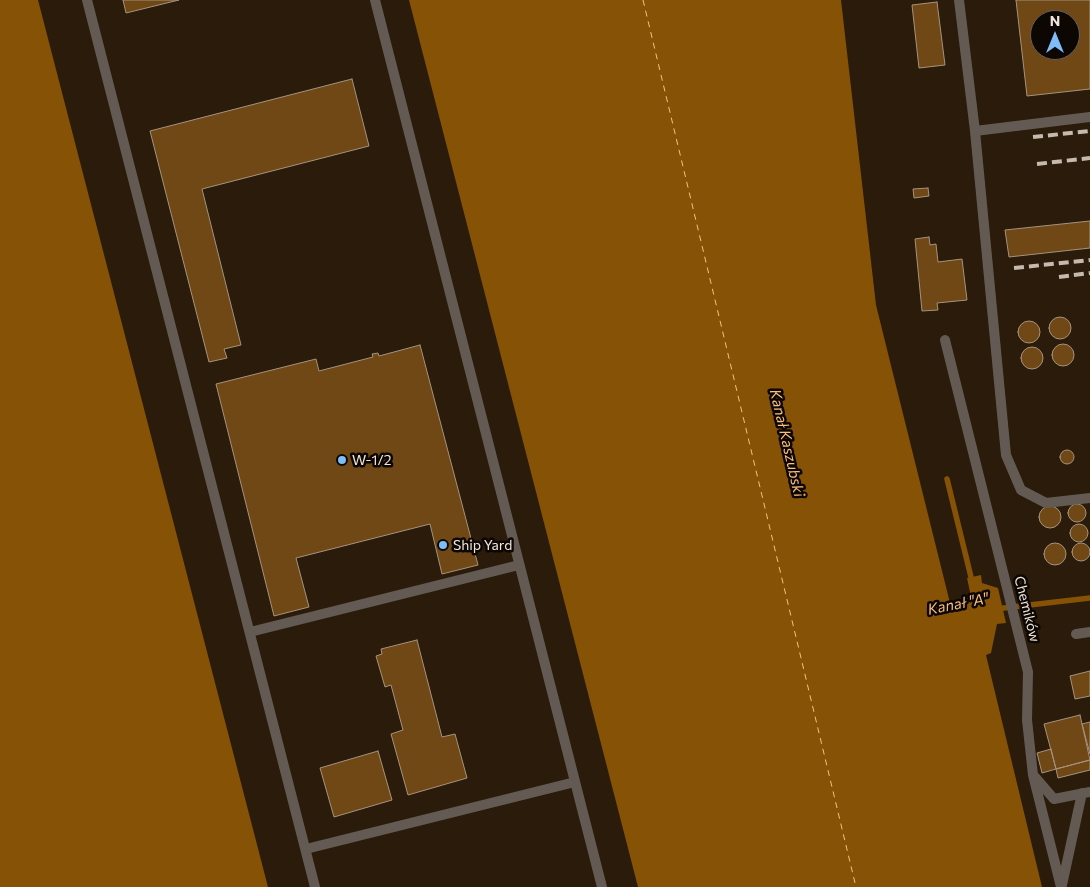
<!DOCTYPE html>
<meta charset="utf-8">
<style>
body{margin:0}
#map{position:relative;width:1090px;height:887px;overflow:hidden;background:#2a1b0a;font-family:Commissioner,sans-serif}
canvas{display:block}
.north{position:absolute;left:1030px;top:10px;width:50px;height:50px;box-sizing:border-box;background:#0d0703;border:1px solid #686059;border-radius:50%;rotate:0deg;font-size:14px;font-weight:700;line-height:20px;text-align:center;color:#f0e6db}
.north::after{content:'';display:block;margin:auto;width:18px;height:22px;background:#7fbdfa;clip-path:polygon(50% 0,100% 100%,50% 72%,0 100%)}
</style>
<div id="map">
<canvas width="1090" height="887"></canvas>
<div class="north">N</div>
</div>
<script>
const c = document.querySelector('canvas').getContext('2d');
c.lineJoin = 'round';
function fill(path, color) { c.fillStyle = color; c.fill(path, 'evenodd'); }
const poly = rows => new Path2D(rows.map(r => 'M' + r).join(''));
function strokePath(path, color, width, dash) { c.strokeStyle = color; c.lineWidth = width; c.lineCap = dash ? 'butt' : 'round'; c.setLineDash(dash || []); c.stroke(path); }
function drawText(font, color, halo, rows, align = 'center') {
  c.font = font + ' Commissioner,sans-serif'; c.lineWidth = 5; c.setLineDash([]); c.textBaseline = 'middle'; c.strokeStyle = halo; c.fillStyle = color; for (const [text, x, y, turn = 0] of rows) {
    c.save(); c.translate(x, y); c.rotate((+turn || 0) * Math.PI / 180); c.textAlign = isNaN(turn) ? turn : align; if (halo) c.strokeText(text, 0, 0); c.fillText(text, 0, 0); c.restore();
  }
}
fill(poly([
 [0,0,38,0,268,887,0,887],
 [409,0,841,0,876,305,950,603,971,597,967,578,981,575,982,583,998,588,1006,623,997,624,991,653,986,655,1042,887,638,887]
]), '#855206');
strokePath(poly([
 [947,479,971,577],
 [995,609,1090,598]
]), '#855206', 5.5);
strokePath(poly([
 [643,0,856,887]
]), '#fabf7d', 1, [6, 5]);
const building = poly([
 [123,0,179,0,126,13,123,0],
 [1016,0,1090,0,1090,89,1027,96,1016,0],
 [1040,20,1070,20,1070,50,1040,50,1040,20],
 [937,2,945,65,919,68,912,5,937,2],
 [352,79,369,146,202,189,241,345,224,349,227,358,209,362,150,131,352,79],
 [928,188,929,196,914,198,913,189,928,188],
 [1090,221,1090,248,1009,257,1005,230,1090,221],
 [929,237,930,245,936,244,938,262,962,259,967,300,937,303,938,310,922,311,915,239,929,237],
 '1049 328a11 11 0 1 1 22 0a11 11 0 1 1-22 0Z',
 '1018 332a11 11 0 1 1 22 0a11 11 0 1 1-22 0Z',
 '1052 355a11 11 0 1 1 22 0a11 11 0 1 1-22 0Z',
 [420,345,478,565,442,574,430,524,296,558,309,607,274,616,216,384,316,359,319,371,373,357,372,354,378,353,379,356,420,345],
 '1021 358a11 11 0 1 1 22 0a11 11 0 1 1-22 0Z',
 '1060 457a7 7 0 1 1 14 0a7 7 0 1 1-14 0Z',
 '1068 513a9 9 0 1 1 18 0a9 9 0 1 1-18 0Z',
 '1039 517a11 11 0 1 1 22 0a11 11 0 1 1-22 0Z',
 '1070 533a9 9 0 1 1 18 0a9 9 0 1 1-18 0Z',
 '1044 554a11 11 0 1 1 22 0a11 11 0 1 1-22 0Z',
 '1072 552a9 9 0 1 1 18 0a9 9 0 1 1-18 0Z',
 [417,640,442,737,455,734,467,778,408,795,391,734,403,730,391,685,385,687,376,656,382,654,381,649,417,640],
 [1090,671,1090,696,1075,699,1070,676,1090,671],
 [1080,715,1090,760,1056,769,1044,724,1080,715],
 [1090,722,1090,754,1082,724,1090,722],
 [1051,749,1056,769,1042,773,1037,753,1051,749],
 [378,751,392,800,334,817,320,768,378,751],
 [1090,760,1090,770,1058,778,1056,769,1090,760]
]);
fill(building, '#6f4816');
strokePath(building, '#a6937f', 1);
strokePath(poly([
 [87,0,315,887],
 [375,0,602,887],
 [959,0,975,131,1090,117],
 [975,131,1006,455,1021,490,1046,503,1090,498],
 [945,340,1028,672,1027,720,1033,775,1061,887],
 [250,632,519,565],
 [1076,634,1090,632],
 [1035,777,1054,799,1090,792],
 [306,849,575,782],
 [1062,885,1082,793]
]), '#635b53', 10);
strokePath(poly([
 [1033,137,1090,131],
 [1037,164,1090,158],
 [1014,268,1090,260],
 [1059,277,1090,273]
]), '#c5baad', 4, [10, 5]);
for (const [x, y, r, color] of [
 [342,460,5,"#7fbdfa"],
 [443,545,5,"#7fbdfa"]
]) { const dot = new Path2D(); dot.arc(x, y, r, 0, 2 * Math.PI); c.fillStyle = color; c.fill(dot); strokePath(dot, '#0d0703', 2); }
drawText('14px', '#f0e6db', '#0d0703', [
 ["W-1/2",352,460],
 ["Ship Yard",453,545]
], 'left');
drawText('14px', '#f0e6db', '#0d0703', [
 ["Chemików",1027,609,76]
]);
drawText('italic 15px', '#fabf7d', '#0d0703', [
 ["Kanał Kaszubski",787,443,77],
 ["Kanał \"A\"",958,604,-11]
]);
</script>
